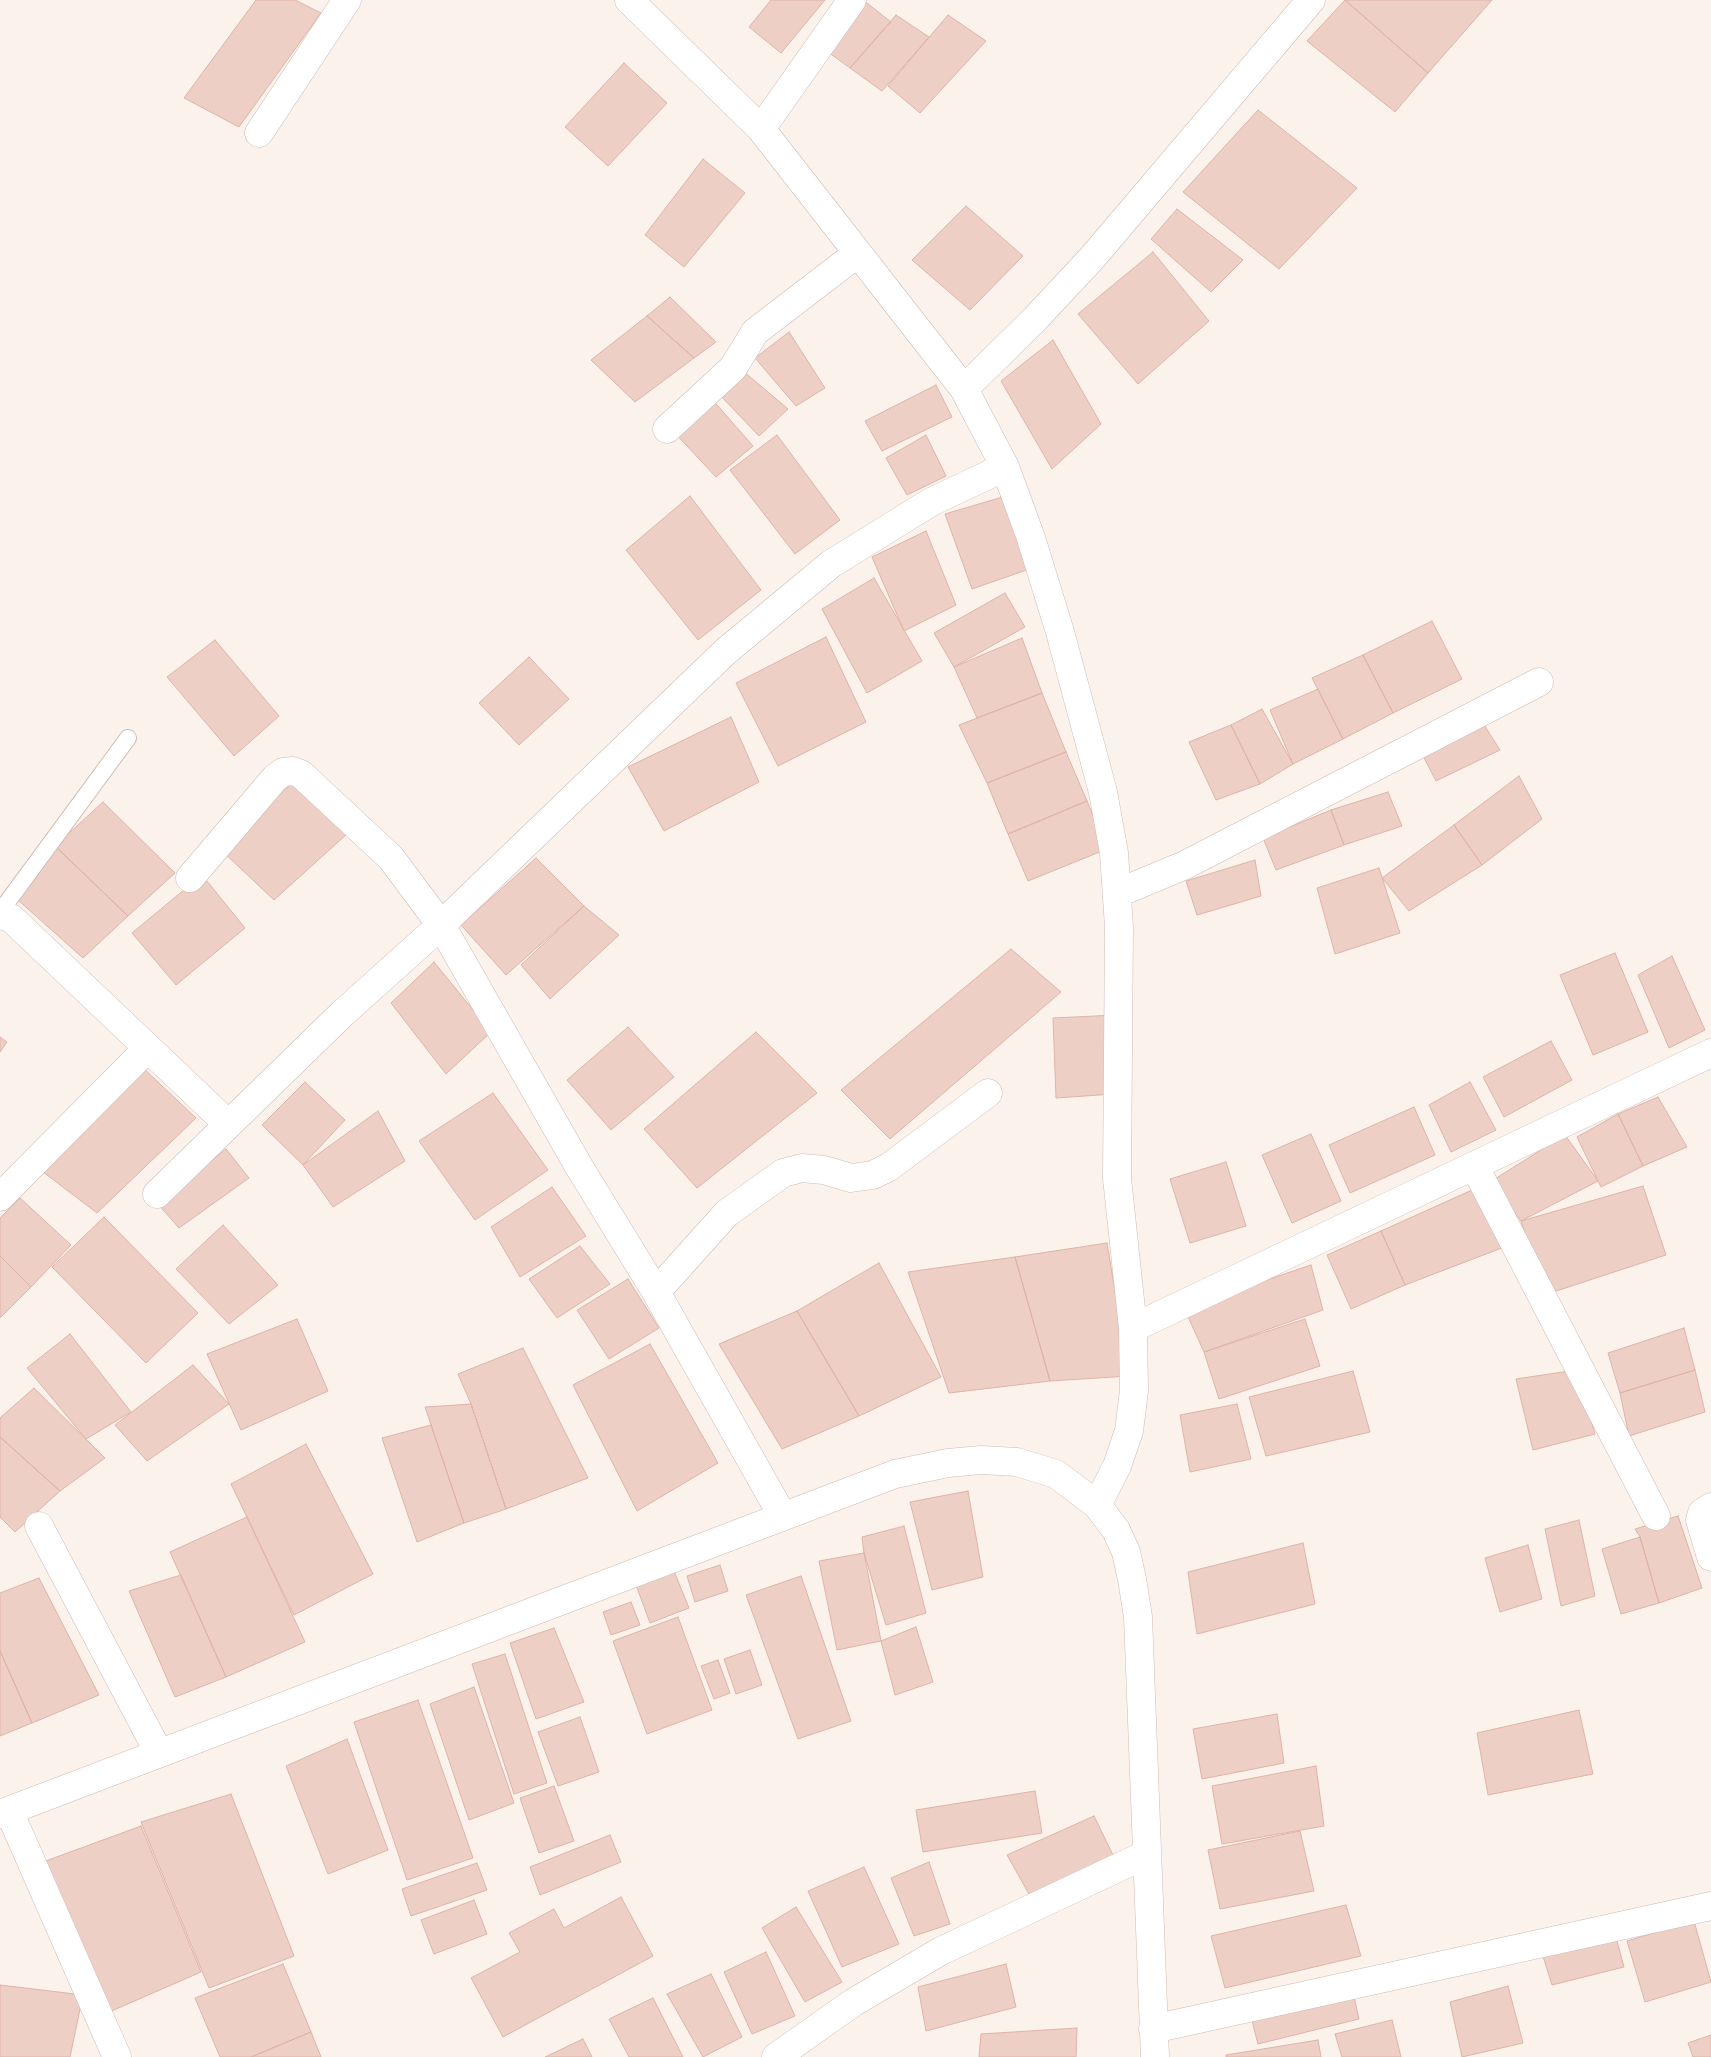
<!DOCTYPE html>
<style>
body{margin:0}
canvas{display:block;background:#fbf2eb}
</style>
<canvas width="1711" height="2057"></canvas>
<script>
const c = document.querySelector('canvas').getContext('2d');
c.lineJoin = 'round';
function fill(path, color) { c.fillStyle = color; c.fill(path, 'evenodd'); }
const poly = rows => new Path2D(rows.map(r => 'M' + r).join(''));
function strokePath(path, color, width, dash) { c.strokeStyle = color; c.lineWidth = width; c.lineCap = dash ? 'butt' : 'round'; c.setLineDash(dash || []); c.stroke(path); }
const building = poly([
 [256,0,295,0,321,13,239,127,184,98,256,0],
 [771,0,825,0,781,53,749,27,771,0],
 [863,0,891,22,850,68,821,47,863,0],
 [1345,0,1428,73,1395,112,1307,41,1345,0],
 [1345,0,1492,0,1428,73,1345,0],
 [896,15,929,37,882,91,850,68,896,15],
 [948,15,986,41,920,113,888,86,948,15],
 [624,63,667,103,608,166,565,127,624,63],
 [1258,110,1357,188,1279,269,1183,192,1258,110],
 [703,159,745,193,684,267,645,235,703,159],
 [966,206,1023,256,970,310,912,260,966,206],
 [1177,209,1243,260,1211,292,1151,239,1177,209],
 [1153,252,1209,321,1138,384,1078,314,1153,252],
 [670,297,716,342,694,358,647,316,670,297],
 [647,316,694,358,635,402,591,360,647,316],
 [789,332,825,388,796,406,755,358,789,332],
 [1053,340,1101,424,1052,469,1001,381,1053,340],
 [743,371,788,409,759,436,718,393,743,371],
 [936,385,952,417,882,451,865,421,936,385],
 [710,397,753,446,716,477,671,429,710,397],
 [777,435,840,520,795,554,730,470,777,435],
 [926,435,946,476,907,495,886,458,926,435],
 [690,496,761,590,698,640,626,550,690,496],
 [1006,496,1035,567,972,589,945,514,1006,496],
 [926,531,956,605,904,631,872,557,926,531],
 [874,578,922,661,867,693,822,609,874,578],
 [1005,593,1025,627,954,667,934,633,1005,593],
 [1432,621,1462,679,1393,713,1363,655,1432,621],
 [826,637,866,722,778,766,736,683,826,637],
 [1022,638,1042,693,977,718,954,667,1022,638],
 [215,640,279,716,234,756,167,677,215,640],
 [1363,655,1393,713,1343,739,1312,678,1363,655],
 [529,657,569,699,519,745,479,703,529,657],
 [1318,689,1343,739,1293,764,1270,710,1318,689],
 [1042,693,1066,752,987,783,959,725,1042,693],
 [1262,709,1293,764,1260,784,1231,725,1262,709],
 [731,717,759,782,664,831,628,767,731,717],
 [1481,720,1500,750,1436,781,1419,748,1481,720],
 [1231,725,1260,784,1216,800,1189,742,1231,725],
 [1066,752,1087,801,1008,834,987,783,1066,752],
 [1519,776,1542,819,1482,865,1454,825,1519,776],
 [294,781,348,833,274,900,221,850,294,781],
 [1388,792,1402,826,1344,845,1331,810,1388,792],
 [1087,801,1107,849,1028,881,1008,834,1087,801],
 [103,802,175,873,128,916,55,846,103,802],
 [1331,810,1344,845,1276,870,1263,838,1331,810],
 [1454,825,1482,865,1409,911,1382,878,1454,825],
 [55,846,128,916,83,958,18,900,55,846],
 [536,858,584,906,506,975,461,925,536,858],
 [1255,860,1261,896,1197,915,1186,881,1255,860],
 [1379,868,1400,933,1335,954,1317,888,1379,868],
 [202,875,245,928,176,985,132,933,202,875],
 [584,906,619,935,550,999,521,965,584,906],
 [1011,949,1061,992,890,1139,841,1090,1011,949],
 [1615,953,1648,1032,1593,1055,1560,975,1615,953],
 [1672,956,1705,1030,1669,1048,1638,975,1672,956],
 [434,962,491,1032,446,1074,391,1003,434,962],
 [1116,1015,1114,1094,1056,1098,1053,1018,1116,1015],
 [628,1027,674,1077,611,1130,567,1080,628,1027],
 [756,1032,817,1093,697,1188,644,1129,756,1032],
 [0,1037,7,1042,0,1052,0,1037],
 [1551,1041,1572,1080,1504,1117,1483,1077,1551,1041],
 [142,1067,196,1118,97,1213,43,1172,142,1067],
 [305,1082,345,1120,303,1165,262,1125,305,1082],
 [1470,1082,1496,1130,1451,1152,1429,1105,1470,1082],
 [493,1093,548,1170,475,1220,419,1141,493,1093],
 [1658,1097,1687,1147,1643,1166,1618,1114,1658,1097],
 [1414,1107,1435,1155,1350,1193,1329,1145,1414,1107],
 [378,1111,405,1161,333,1207,303,1165,378,1111],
 [1618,1114,1643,1166,1601,1187,1577,1137,1618,1114],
 [1311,1134,1341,1201,1292,1223,1262,1155,1311,1134],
 [1565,1135,1598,1181,1521,1221,1490,1182,1565,1135],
 [226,1149,249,1178,179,1228,158,1204,226,1149],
 [1226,1162,1246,1226,1190,1243,1170,1179,1226,1162],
 [1481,1186,1507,1246,1405,1285,1381,1231,1481,1186],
 [1643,1186,1666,1255,1544,1295,1521,1221,1643,1186],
 [552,1187,586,1236,520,1277,491,1227,552,1187],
 [20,1198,71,1245,31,1287,0,1256,0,1218,20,1198],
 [104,1217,198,1313,146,1363,52,1267,104,1217],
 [223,1225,278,1285,229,1324,176,1269,223,1225],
 [1381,1231,1405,1285,1351,1309,1327,1255,1381,1231],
 [1107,1243,1129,1376,1050,1381,1015,1257,1107,1243],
 [580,1246,610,1284,557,1318,529,1279,580,1246],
 [0,1256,31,1287,0,1318,0,1256],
 [1015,1257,1050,1381,949,1393,908,1272,1015,1257],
 [879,1263,941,1377,859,1416,797,1311,879,1263],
 [1311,1265,1323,1310,1204,1352,1184,1308,1311,1265],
 [628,1279,659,1328,609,1359,577,1310,628,1279],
 [797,1311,859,1416,782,1449,719,1344,797,1311],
 [297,1319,328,1391,241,1430,207,1354,297,1319],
 [1305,1319,1320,1366,1219,1399,1204,1352,1305,1319],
 [1684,1328,1695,1370,1620,1393,1608,1353,1684,1328],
 [70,1334,131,1412,86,1439,27,1368,70,1334],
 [650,1344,718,1463,637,1511,573,1385,650,1344],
 [523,1348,588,1478,506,1509,471,1404,458,1374,523,1348],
 [193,1365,229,1404,147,1461,115,1425,193,1365],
 [1576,1370,1595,1434,1533,1450,1516,1379,1576,1370],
 [1695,1370,1705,1412,1629,1436,1620,1393,1695,1370],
 [1353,1371,1370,1432,1266,1456,1249,1397,1353,1371],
 [34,1388,105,1458,60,1491,0,1437,0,1418,34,1388],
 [471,1404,506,1509,464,1523,425,1407,471,1404],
 [1237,1404,1251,1459,1190,1472,1180,1415,1237,1404],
 [431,1425,464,1523,417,1542,382,1438,431,1425],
 [0,1437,60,1491,15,1532,0,1517,0,1437],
 [306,1444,373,1574,294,1615,231,1484,306,1444],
 [968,1491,983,1577,932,1590,910,1502,968,1491],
 [1678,1516,1702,1588,1659,1603,1640,1537,1635,1529,1678,1516],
 [247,1517,305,1642,226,1677,170,1552,247,1517],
 [1579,1520,1595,1596,1561,1606,1545,1529,1579,1520],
 [904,1526,926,1613,886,1625,864,1553,862,1537,904,1526],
 [1640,1537,1659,1603,1621,1614,1602,1549,1640,1537],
 [1303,1543,1315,1604,1197,1634,1188,1572,1303,1543],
 [1528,1545,1542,1599,1500,1612,1485,1558,1528,1545],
 [864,1553,881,1641,837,1650,819,1561,864,1553],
 [720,1565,728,1591,695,1602,687,1576,720,1565],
 [674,1571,689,1608,650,1623,636,1585,674,1571],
 [181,1575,226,1677,175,1697,129,1591,181,1575],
 [801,1576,851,1721,798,1739,746,1595,801,1576],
 [39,1578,99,1695,32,1723,0,1651,0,1593,39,1578],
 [631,1602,640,1625,611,1635,603,1612,631,1602],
 [678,1617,712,1710,647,1734,613,1641,678,1617],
 [916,1627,933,1682,895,1695,881,1641,916,1627],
 [554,1628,584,1702,536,1719,510,1643,554,1628],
 [750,1650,762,1685,736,1694,724,1659,750,1650],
 [0,1651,32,1723,0,1736,0,1651],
 [505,1654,547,1783,514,1794,472,1664,505,1654],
 [718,1660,730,1693,714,1699,701,1666,718,1660],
 [474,1687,514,1803,469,1820,430,1704,474,1687],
 [418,1700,473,1858,407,1880,354,1722,418,1700],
 [1579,1710,1593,1774,1488,1795,1477,1733,1579,1710],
 [1277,1714,1284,1763,1202,1779,1193,1729,1277,1714],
 [580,1717,599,1772,558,1786,538,1732,580,1717],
 [347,1739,388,1850,328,1874,286,1766,347,1739],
 [1316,1766,1324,1826,1222,1844,1212,1786,1316,1766],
 [554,1786,574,1841,539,1853,520,1798,554,1786],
 [1035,1791,1042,1833,923,1852,916,1810,1035,1791],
 [231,1794,294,1956,209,1988,141,1822,231,1794],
 [1094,1816,1114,1857,1029,1894,1007,1855,1094,1816],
 [141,1826,201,1972,107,2013,43,1862,141,1826],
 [1300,1831,1314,1891,1220,1909,1208,1850,1300,1831],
 [610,1835,621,1862,540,1895,530,1867,610,1835],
 [929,1862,950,1924,914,1936,891,1878,929,1862],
 [477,1863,487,1890,411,1916,402,1889,477,1863],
 [864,1867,899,1944,842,1967,808,1891,864,1867],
 [621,1897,653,1956,503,2037,471,1978,520,1952,509,1933,554,1909,564,1928,621,1897],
 [474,1900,487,1934,434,1954,421,1920,474,1900],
 [1346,1905,1361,1956,1225,1988,1211,1936,1346,1905],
 [796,1907,842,1982,805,2002,762,1928,796,1907],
 [1694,1921,1711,1982,1645,2002,1627,1941,1694,1921],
 [1614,1930,1624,1967,1552,1985,1541,1950,1614,1930],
 [766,1952,795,2016,752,2034,724,1972,766,1952],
 [283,1964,311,2032,251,2057,220,2057,195,1998,283,1964],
 [1006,1964,1016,2007,926,2031,918,1987,1006,1964],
 [711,1974,742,2037,703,2057,667,1994,711,1974],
 [0,1985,83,1995,70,2057,0,2057,0,1985],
 [1508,1986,1523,2043,1462,2057,1450,2002,1508,1986],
 [1352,1988,1359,2019,1258,2044,1250,2013,1352,1988],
 [653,1998,683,2057,629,2057,609,2019,653,1998],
 [1392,2020,1401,2057,1342,2057,1335,2034,1392,2020],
 [1077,2028,1076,2057,979,2057,981,2034,1077,2028],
 [311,2032,321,2057,251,2057,311,2032],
 [1711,2035,1711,2057,1693,2057,1688,2043,1711,2035],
 [583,2039,592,2057,545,2057,583,2039],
 [1318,2040,1321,2057,1226,2057,1226,2055,1318,2040]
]);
fill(building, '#eecfc5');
strokePath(building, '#dfb3a7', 1);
const lane = poly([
 [0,912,128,738]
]);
const street = poly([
 [629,0,761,129,964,389],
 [761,129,852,0],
 [259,133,347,0],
 [667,429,733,368,755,332,858,253],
 [1005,467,964,389,1035,319,1092,258,1311,0],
 [190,878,275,778,283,772,293,771,301,774,391,858,441,925,578,1165,656,1292,782,1515],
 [1118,893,1185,865,1539,682],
 [0,915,11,918,227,1123],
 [1475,1167,1656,1516],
 [157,1194,343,1013,441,925,725,652,831,564,931,502,1005,467,1031,538,1060,632,1103,792,1114,853,1119,927,1117,1178,1133,1328],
 [0,1197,148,1048],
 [656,1292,727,1213,783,1173,802,1168,824,1170,851,1178,873,1175,889,1167,988,1093],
 [1097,1505,1117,1466,1129,1431,1134,1390,1133,1328,1711,1053],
 [1711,1507,1702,1513,1700,1520,1711,1557],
 [39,1526,159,1753],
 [9,1811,117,2057],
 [1153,2029,1711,1906],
 [776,2057,854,2002,941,1951,1145,1855]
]);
const secondary = poly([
 [0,1814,895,1474,948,1463,981,1460,1017,1462,1056,1474,1097,1505,1116,1530,1126,1552,1132,1579,1138,1617,1155,2057]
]);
strokePath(lane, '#cebbb4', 18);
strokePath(street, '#cebbb4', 29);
strokePath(secondary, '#d1bab2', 29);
strokePath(lane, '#fff', 16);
strokePath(street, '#fff', 28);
strokePath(secondary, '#fff', 28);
</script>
